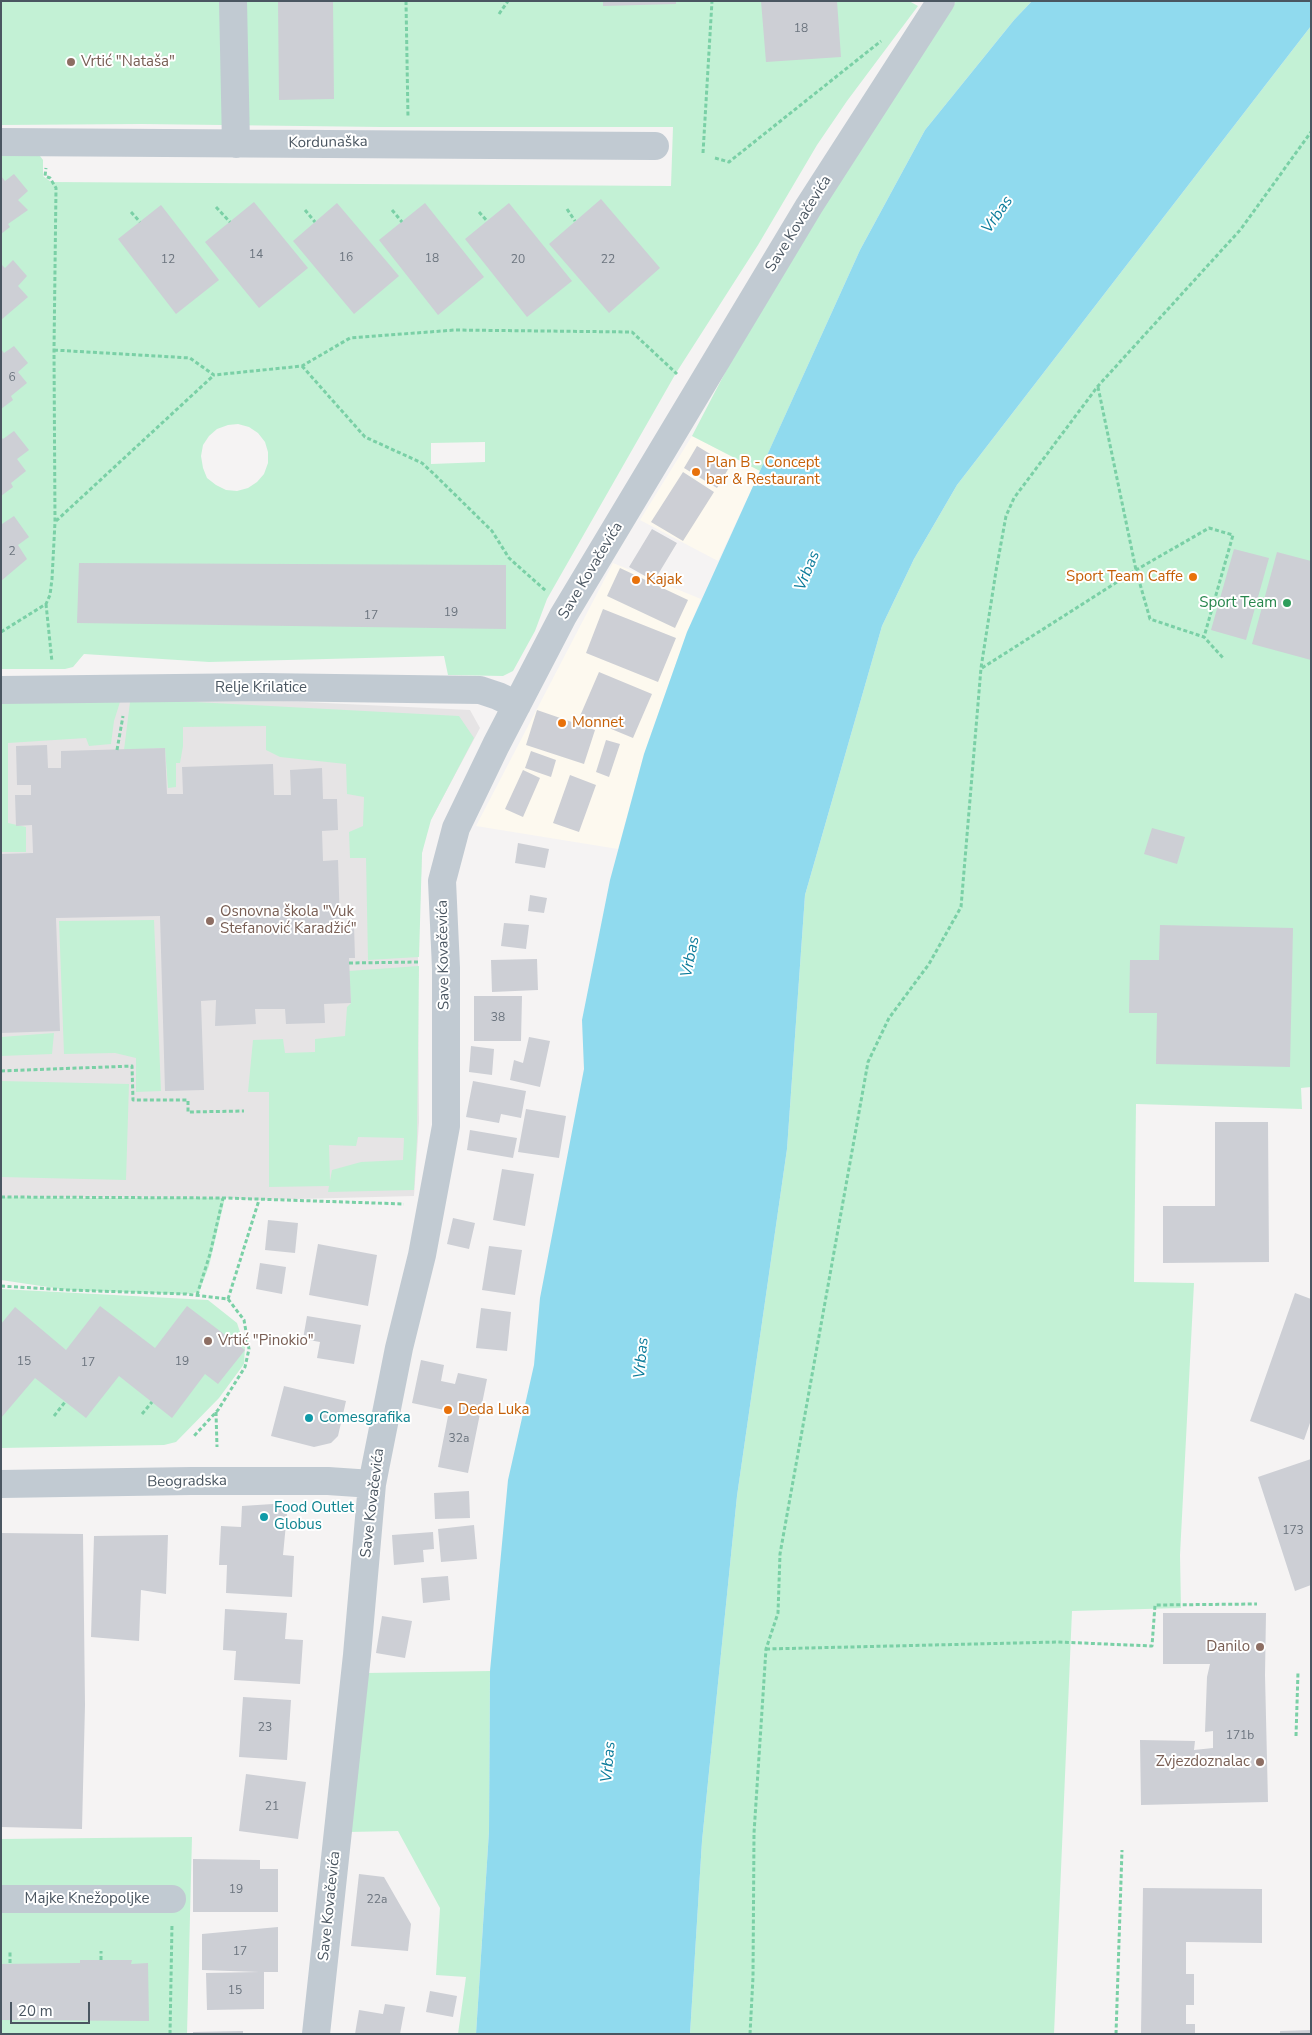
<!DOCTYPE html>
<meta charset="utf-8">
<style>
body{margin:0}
#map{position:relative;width:1312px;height:2035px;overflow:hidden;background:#f5f3f3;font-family:"Nunito Sans",sans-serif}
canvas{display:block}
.frame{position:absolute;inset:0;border:2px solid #4a5661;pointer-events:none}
.scale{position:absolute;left:10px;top:2002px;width:80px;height:22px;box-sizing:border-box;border:2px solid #4a5661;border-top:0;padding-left:6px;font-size:15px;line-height:18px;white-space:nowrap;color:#4a5661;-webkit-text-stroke:4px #fff;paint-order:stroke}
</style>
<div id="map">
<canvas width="1312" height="2035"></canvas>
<div class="frame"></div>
<div class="scale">20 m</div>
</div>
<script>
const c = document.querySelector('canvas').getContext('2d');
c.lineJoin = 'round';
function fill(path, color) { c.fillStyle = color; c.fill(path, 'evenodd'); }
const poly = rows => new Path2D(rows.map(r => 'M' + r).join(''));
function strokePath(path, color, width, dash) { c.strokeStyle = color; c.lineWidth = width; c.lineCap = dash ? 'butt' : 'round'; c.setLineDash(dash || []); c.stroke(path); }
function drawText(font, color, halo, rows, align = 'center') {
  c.font = font + ' "Nunito Sans",sans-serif'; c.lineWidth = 4; c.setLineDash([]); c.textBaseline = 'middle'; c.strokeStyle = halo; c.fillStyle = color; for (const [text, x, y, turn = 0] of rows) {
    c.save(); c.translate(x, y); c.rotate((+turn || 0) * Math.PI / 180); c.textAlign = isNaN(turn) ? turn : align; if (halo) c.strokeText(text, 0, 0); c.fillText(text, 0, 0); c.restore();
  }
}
fill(poly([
 [692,436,760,471,718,561,640,520],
 [613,563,701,599,687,632,644,754,618,849,476,826]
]), '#fdf9ef');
fill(poly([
 [1,690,55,690,470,710,480,728,427,827,422,853,418,957,419,1122,414,1196,259,1200,225,1198,1,1197]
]), '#e6e4e5');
fill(poly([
 [1,1,909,1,918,6,847,101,817,145,758,245,676,373,547,599,535,631,513,671,503,676,448,675,444,656,209,662,84,654,73,667,65,669,1,669,1,155,40,156,43,160,43,176,51,182,671,186,673,127,381,127,142,124,1,125],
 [238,424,249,427,258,433,265,442,268,452,268,463,264,474,257,482,248,488,237,491,226,490,216,485,207,478,203,468,201,456,203,445,209,436,217,429,228,425],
 [485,442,485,462,431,464,431,443],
 [956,1,1032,1,1014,20,925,130,860,250,760,471,692,436,765,296],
 [1311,26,1311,1087,1301,1088,1302,1109,1136,1104,1134,1282,1194,1283,1180,1555,1181,1608,1072,1611,1054,2034,690,2034,702,1841,737,1496,787,1149,805,895,882,626,914,559,957,485],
 [1,702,120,702,114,721,111,744,89,746,86,738,8,743,8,823,26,827,26,852,1,852],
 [130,702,195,702,459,716,474,738,431,820,422,853,419,957,368,960,366,858,350,858,349,832,363,826,364,797,347,794,346,764,280,757,266,750,266,726,183,727,183,746,180,763,176,763,176,787,168,788,165,748,124,750],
 [154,920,161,1091,136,1092,136,1058,115,1053,64,1054,59,921],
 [419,966,417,1138,414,1190,328,1192,329,1186,269,1187,269,1092,248,1092,253,1040,283,1039,285,1053,315,1052,315,1039,345,1036,347,1007,351,1003,349,971],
 [358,1137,404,1138,403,1160,361,1162,332,1170,330,1181,329,1145,356,1146],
 [54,1033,52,1054,1,1056,1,1037],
 [1,1081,129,1084,126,1180,1,1177],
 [1,1197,82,1198,225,1198,209,1266,199,1292,186,1294,68,1290,1,1280],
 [1,1289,208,1300,237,1323,245,1347,244,1364,219,1398,176,1442,164,1445,1,1448],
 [490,1671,489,1831,476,2034,458,2034,466,1977,436,1975,440,1908,398,1831,348,1832,366,1673],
 [192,1837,187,2034,1,2034,1,1839]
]), '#c3f1d5');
fill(poly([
 [1032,1,1311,1,1311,26,957,485,914,559,882,626,805,895,787,1149,737,1496,702,1841,690,2034,476,2034,489,1831,490,1671,508,1480,534,1365,540,1298,584,1069,582,1020,610,880,644,754,687,632,860,250,925,130,1014,20]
]), '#90daee');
fill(poly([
 [278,1,333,1,334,99,279,100],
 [603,1,676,1,676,4,603,6],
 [761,1,837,1,841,57,766,62],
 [14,174,28,191,18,200,28,210,8,224,10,227,1,234,1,176,5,181],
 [601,199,660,268,609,313,549,244],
 [254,202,308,268,259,308,205,242],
 [337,203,399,276,354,314,293,241],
 [425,203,484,277,438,315,379,240],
 [509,203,572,281,527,317,465,239],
 [161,205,219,280,176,314,118,239],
 [13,260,27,276,18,286,28,297,1,320,1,264,5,268],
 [14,346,28,363,18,372,27,383,11,396,13,400,1,409,1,349,4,353],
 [14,431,29,450,17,459,26,471,11,483,13,487,1,496,1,437,3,439],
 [697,446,730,466,717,488,684,468],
 [683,472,714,492,683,541,651,522],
 [14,516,29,537,18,545,27,559,1,581,1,523,2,524],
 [652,529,677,543,654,581,629,567],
 [1234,549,1269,558,1246,640,1211,630],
 [1277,552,1311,561,1311,660,1252,644],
 [79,563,506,565,506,629,77,623],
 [620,568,688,600,675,628,607,596],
 [603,609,676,638,658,682,586,653],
 [599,672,652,694,633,738,580,716],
 [537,710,595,730,584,764,526,745],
 [606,740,620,744,609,777,596,772],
 [47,745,48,768,61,768,61,751,165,748,167,794,183,794,182,767,273,764,274,795,291,795,290,770,322,768,323,799,337,799,338,830,322,831,323,861,338,860,340,925,354,925,355,958,349,958,351,1003,324,1004,325,1023,286,1024,285,1009,255,1009,256,1024,215,1026,216,1000,201,1001,204,1090,165,1091,160,916,56,918,60,1031,1,1033,1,854,33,853,32,825,16,826,15,795,31,795,31,785,17,785,16,746],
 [531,751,556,760,551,777,525,768],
 [523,770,540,778,523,817,505,809],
 [570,775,596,785,579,832,553,823],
 [1152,828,1185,837,1177,864,1144,854],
 [518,843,549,849,545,868,515,863],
 [530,895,547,898,544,913,528,911],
 [504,923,529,925,526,949,501,946],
 [1160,925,1293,928,1290,1067,1156,1064,1157,1013,1129,1013,1130,960,1159,960],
 [537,959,538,990,492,992,491,960],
 [474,996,522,996,521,1041,474,1041],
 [529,1037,550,1041,540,1087,510,1080,514,1060,523,1063],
 [471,1046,494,1049,492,1075,469,1072],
 [473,1081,526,1091,521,1118,501,1114,499,1123,466,1117],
 [526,1109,566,1116,559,1158,518,1152],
 [1215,1122,1268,1122,1269,1262,1163,1263,1163,1206,1215,1206],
 [470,1130,517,1138,513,1158,467,1150],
 [502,1169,534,1174,525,1226,493,1220],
 [453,1218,475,1223,469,1249,447,1244],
 [268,1220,298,1223,295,1253,265,1250],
 [318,1244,377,1255,368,1306,309,1295],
 [489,1246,522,1250,515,1295,482,1290],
 [260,1263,286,1267,282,1294,256,1289],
 [1295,1293,1311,1299,1311,1420,1304,1440,1250,1421],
 [100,1306,155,1348,187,1306,245,1350,218,1384,205,1374,172,1418,119,1376,86,1418,35,1378,1,1418,1,1324,15,1307,66,1350],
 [481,1308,511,1312,507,1351,476,1348],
 [307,1316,361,1325,354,1364,317,1358,320,1342,303,1339],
 [421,1360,444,1365,441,1381,455,1384,458,1373,487,1379,468,1473,438,1467,449,1411,412,1403],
 [284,1386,346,1401,338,1436,331,1443,314,1447,271,1436],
 [1311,1459,1311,1585,1295,1591,1258,1477],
 [469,1491,470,1518,435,1519,434,1493],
 [288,1503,283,1555,294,1556,292,1597,226,1593,227,1565,219,1565,221,1526,241,1527,242,1506],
 [474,1525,477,1559,441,1562,438,1529],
 [433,1532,434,1549,423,1550,424,1562,394,1565,392,1535],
 [1,1533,83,1534,85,1705,82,1829,1,1827],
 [168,1535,166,1594,141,1590,139,1641,91,1637,94,1536],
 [448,1576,450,1600,423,1603,421,1578],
 [225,1609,287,1613,285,1639,303,1640,300,1684,234,1680,236,1651,223,1650],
 [1163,1613,1266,1613,1265,1675,1268,1802,1141,1805,1140,1740,1195,1741,1194,1750,1213,1748,1213,1731,1205,1732,1207,1677,1210,1664,1163,1664],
 [382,1616,412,1621,405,1658,376,1653],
 [243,1697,291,1700,287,1760,239,1757],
 [246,1774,306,1782,298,1839,239,1831],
 [193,1859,260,1860,260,1869,278,1869,278,1912,193,1912],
 [359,1874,384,1877,411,1924,408,1951,351,1946],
 [1143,1888,1262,1889,1262,1943,1186,1942,1186,1974,1194,1974,1194,2005,1186,2005,1186,2024,1195,2024,1195,2034,1141,2034],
 [278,1927,278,1972,264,1972,264,2009,207,2010,206,1973,259,1972,202,1970,202,1934],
 [80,1960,132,1960,131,1964,148,1963,149,2021,1,2020,1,1964,80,1963],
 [430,1991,457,1996,453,2017,426,2012],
 [385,2004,405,2007,400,2034,355,2034,359,2010,383,2014],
 [1311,2030,1311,2034,1280,2034,1280,2031],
 [243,2031,243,2034,193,2034,193,2032]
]), '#cdcfd5');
strokePath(poly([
 [406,1,408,118],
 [499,14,508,1],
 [703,153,712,1],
 [715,158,729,162,881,41],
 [216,207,230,222],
 [567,209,575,221],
 [305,210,315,222],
 [392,210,402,222],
 [131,212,140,222],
 [479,212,487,221],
 [54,350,190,358,214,375,302,366,350,338,455,330,632,332,677,374],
 [302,366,365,437,422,463,435,475,492,531,509,558,546,591],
 [1098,387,1136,570,1150,619,1204,637,1224,659],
 [56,521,214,375],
 [46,604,52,662],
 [1,632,46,604,50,595,52,579,55,522,54,350,56,188,50,178,45,176,46,168],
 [982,668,1136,570,1209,528,1233,535,1204,637],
 [117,750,123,716],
 [349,963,419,962],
 [1,1071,132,1066,133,1100,188,1100,188,1112,244,1111],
 [1,1197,225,1198,404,1204],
 [1,1286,68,1290,186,1294,228,1299,244,1320,249,1349,245,1367,218,1410,193,1437],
 [197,1295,210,1254,223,1198],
 [228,1299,259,1200],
 [216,1412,217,1447],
 [142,1414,152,1402],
 [54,1416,65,1402],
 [766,1649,1058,1642,1152,1646,1155,1605,1257,1604],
 [1296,1736,1298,1672],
 [101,1960,101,1951],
 [10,1963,10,1951],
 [170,2034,172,1924],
 [750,2034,753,1977,754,1833,766,1649,778,1613,780,1554,868,1062,889,1018,929,964,961,907,981,668,996,571,1006,516,1014,498,1098,386,1241,229,1311,132],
 [1116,2034,1122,1850]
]), '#7ad0a6', 3, [4, 2.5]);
strokePath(poly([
 [233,1,236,144],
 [1,142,655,146],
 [1,690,263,687,480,690,498,696,517,705],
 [1,1484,191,1481,328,1481,372,1484],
 [1,1899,172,1899],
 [316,2034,357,1655,372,1484,399,1348,422,1255,446,1126,446,968,442,881,456,828,496,745,563,616,809,206,941,1]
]), '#c1cad2', 28);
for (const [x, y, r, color] of [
 [71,62,5,"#8d6e63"],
 [696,472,5,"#e8710a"],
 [1193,577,5,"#e8710a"],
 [636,580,5,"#e8710a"],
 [1287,603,5,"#2e9e5b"],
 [562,723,5,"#e8710a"],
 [210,921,5,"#8d6e63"],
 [208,1341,5,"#8d6e63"],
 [448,1410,5,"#e8710a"],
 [309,1418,5,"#0f9aa8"],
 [264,1517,5,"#0f9aa8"],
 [1260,1647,5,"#8d6e63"],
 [1260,1762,5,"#8d6e63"]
]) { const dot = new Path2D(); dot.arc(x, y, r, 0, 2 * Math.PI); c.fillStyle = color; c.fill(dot); strokePath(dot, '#fff', 2); }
drawText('12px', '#6b747e', null, [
 ["18",801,29],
 ["14",256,255],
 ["16",346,258],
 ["18",432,259],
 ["12",168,260],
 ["20",518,260],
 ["22",608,260],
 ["6",12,378],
 ["2",12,552],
 ["19",451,613],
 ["17",371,616],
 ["38",498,1018],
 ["15",24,1362],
 ["19",182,1362],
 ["17",88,1363],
 ["32a",459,1439],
 ["173",1293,1531],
 ["23",265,1728],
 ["171b",1240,1736],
 ["21",272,1807],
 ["19",236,1890],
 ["22a",377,1900],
 ["17",240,1952],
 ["15",235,1991]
]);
drawText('15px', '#785e54', '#fff', [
 ["Vrtić \"Nataša\"",81,62],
 ["Osnovna škola \"Vuk",220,912],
 ["Stefanović Karadžić\"",220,929],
 ["Vrtić \"Pinokio\"",218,1341],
 ["Danilo",1250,1647,"right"],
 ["Zvjezdoznalac",1250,1762,"right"]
], 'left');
drawText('15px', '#4a5661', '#fff', [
 ["Kordunaška",328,143,-1],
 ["Save Kovačevića",799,224,-58],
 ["Save Kovačevića",591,571,-59],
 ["Relje Krilatice",261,688],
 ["Save Kovačevića",444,955,-91],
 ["Beogradska",187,1482,-1],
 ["Save Kovačevića",373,1503,-83],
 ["Majke Knežopoljke",87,1899],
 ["Save Kovačevića",330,1906,-84]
]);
drawText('15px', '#c56008', '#fff', [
 ["Plan B - Concept",706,463],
 ["bar & Restaurant",706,480],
 ["Sport Team Caffe",1183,577,"right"],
 ["Kajak",646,580],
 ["Monnet",572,723],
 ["Deda Luka",458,1410]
], 'left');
drawText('15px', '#27864d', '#fff', [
 ["Sport Team",1277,603]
], 'right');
drawText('15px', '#0d838f', '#fff', [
 ["Comesgrafika",319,1418],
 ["Food Outlet",274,1508],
 ["Globus",274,1525]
], 'left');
drawText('italic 16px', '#0c7c9b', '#fff', [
 ["Vrbas",998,215,-55],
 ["Vrbas",808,571,-68],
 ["Vrbas",691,957,-79],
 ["Vrbas",642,1358,-85],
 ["Vrbas",609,1762,-85]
]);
</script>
